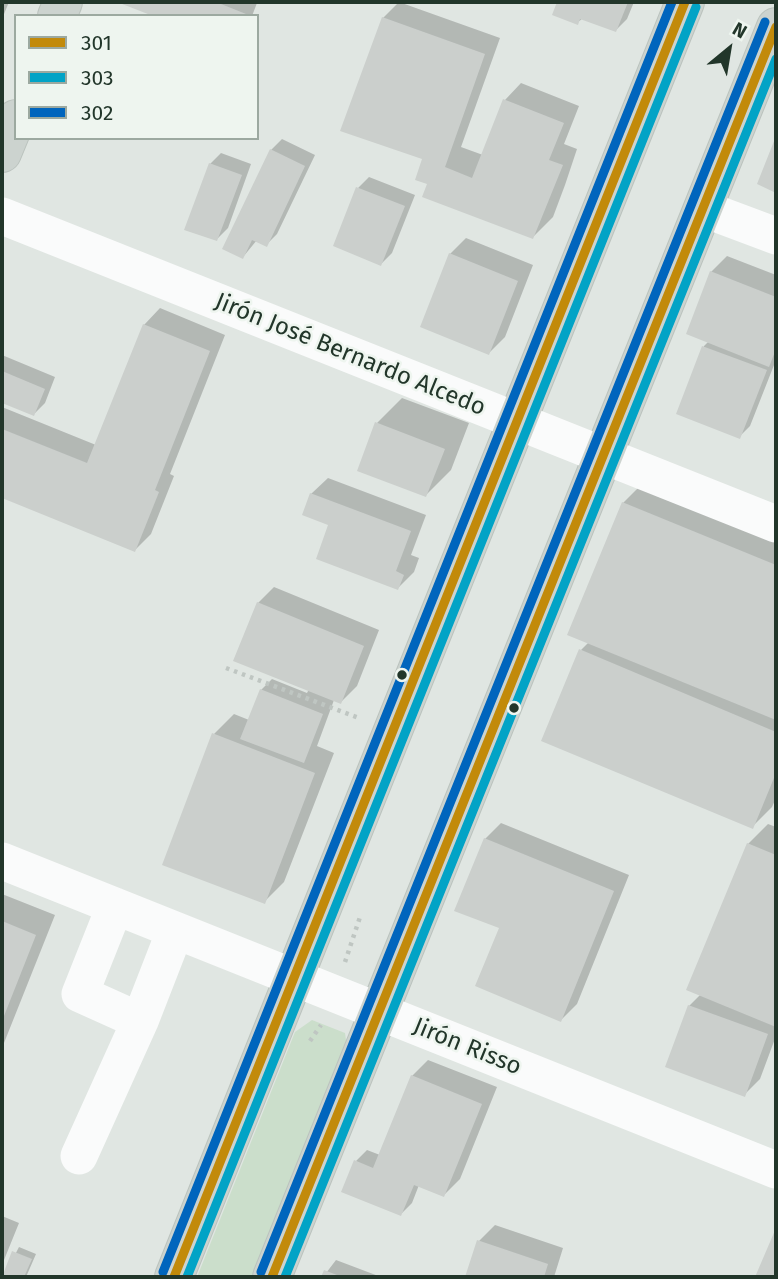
<!DOCTYPE html>
<meta charset="utf-8">
<style>
body{margin:0}
#map{position:relative;width:778px;height:1279px;overflow:hidden;background:#e0e6e2;font-family:"Fira Sans",sans-serif}
canvas{display:block}
.frame{position:absolute;inset:0;border:4px solid #22362a;pointer-events:none}
.legend{position:absolute;left:14px;top:14px;width:245px;height:126px;box-sizing:border-box;background:#eef5ef;border:2px solid #9ca9a0;margin:0;padding:9px 12px;list-style:none;font-size:21px;color:#22362a}
.legend li{display:flex;align-items:center;gap:14px;height:35px}
.legend b{width:35px;border:2px solid #9ca9a0}
.north{position:absolute;left:694px;top:14px;width:70px;height:70px;-webkit-text-stroke:5px #eef5ef;paint-order:stroke;rotate:30deg;font-size:19px;font-weight:700;line-height:28px;text-align:center;color:#22362a}
.north::after{content:'';display:block;margin:auto;width:24px;height:32px;background:#22362a;clip-path:polygon(50% 0,100% 100%,50% 72%,0 100%)}
</style>
<div id="map">
<canvas width="778" height="1279"></canvas>
<div class="frame"></div>
<ul class="legend">
<li><b style="height:9px;background:#c28a0a"></b>301</li>
<li><b style="height:9px;background:#02a3c6"></b>303</li>
<li><b style="height:9px;background:#0065bd"></b>302</li>
</ul>
<div class="north">N</div>
</div>
<script>
const c = document.querySelector('canvas').getContext('2d');
c.lineJoin = 'round';
function fill(path, color) { c.fillStyle = color; c.fill(path, 'evenodd'); }
const poly = rows => new Path2D(rows.map(r => 'M' + r).join(''));
function strokePath(path, color, width, dash) { c.strokeStyle = color; c.lineWidth = width; c.lineCap = dash ? 'butt' : 'round'; c.setLineDash(dash || []); c.stroke(path); }
function drawText(font, color, halo, rows, align = 'center') {
  c.font = font + ' "Fira Sans",sans-serif'; c.lineWidth = 5; c.setLineDash([]); c.textBaseline = 'middle'; c.strokeStyle = halo; c.fillStyle = color; for (const [text, x, y, turn = 0] of rows) {
    c.save(); c.translate(x, y); c.rotate((+turn || 0) * Math.PI / 180); c.textAlign = isNaN(turn) ? turn : align; if (halo) c.strokeText(text, 0, 0); c.fillText(text, 0, 0); c.restore();
  }
}
fill(poly([
 [312,1020,345,1033,348,1054,255,1277,197,1277,295,1032]
]), '#cbdecb');
fill(poly([
 [2,2,9,2,2,19],
 [122,2,254,2,257,3,252,16,158,16],
 [399,2,500,38,461,147,483,155,505,100,521,83,579,106,564,144,577,149,565,185,553,217,533,237,429,183,425,159,383,18],
 [559,2,634,2,627,19,616,30,583,18,577,23,554,14],
 [282,139,315,155,277,234,266,245,257,240,243,257,271,150],
 [221,153,251,164,228,228,217,239,210,164],
 [369,177,415,195,392,253,381,264,358,188],
 [466,238,533,265,505,337,489,353,450,254],
 [727,256,776,275,776,360,750,426,739,437,679,413,704,346,709,341,711,272],
 [160,308,225,335,170,474,174,476,151,534,135,550,2,496,2,407,96,445,144,325],
 [2,355,55,377,45,403,34,414,2,401],
 [402,398,469,423,451,470,426,495,377,423],
 [328,478,426,515,411,555,419,558,414,572,398,588,330,524,311,494],
 [639,487,776,543,776,798,772,807,752,827,581,650,589,642,623,503],
 [274,587,379,630,357,686,341,702,334,700,317,746,334,753,284,882,264,902,214,734,234,714,249,720,261,690,272,679,307,693,309,689,258,603],
 [501,823,629,875,577,1004,561,1020,501,927,485,839],
 [768,824,776,827,776,1036,760,1079,744,1095,689,1006,701,994,748,844],
 [2,894,55,915,2,1048],
 [428,1060,497,1087,460,1179,444,1195,419,1185,412,1203,401,1214,356,1161,367,1150,380,1155,412,1076],
 [2,1216,19,1223,2,1265],
 [495,1225,563,1248,554,1277,467,1277,479,1241],
 [19,1247,36,1254,26,1277,4,1276],
 [336,1260,381,1277,323,1277]
]), '#0003');
fill(poly([
 [117,2,216,2,251,16,153,16],
 [557,2,628,2,616,32,580,19,578,25,552,15],
 [382,17,485,54,445,167,472,178,503,99,564,123,549,160,563,165,533,239,422,197,427,184,415,180,422,159,340,131],
 [776,136,776,193,757,184],
 [270,149,305,166,267,247,252,240,243,259,222,249],
 [209,163,242,175,217,241,184,230],
 [356,187,405,206,381,266,333,246],
 [449,253,518,281,489,355,420,327],
 [710,271,776,297,776,349,769,367,686,334],
 [143,324,210,351,155,490,159,492,135,552,2,498,2,429,87,463],
 [702,346,767,370,740,439,676,414],
 [2,371,45,389,34,416,2,403],
 [375,422,445,449,426,497,357,471],
 [310,493,411,531,396,571,404,575,398,590,316,559,328,525,302,515],
 [622,502,776,565,776,720,567,635],
 [257,602,364,646,341,704,233,661],
 [579,649,776,732,776,773,753,829,541,741],
 [260,689,323,714,304,763,240,739],
 [212,733,315,773,265,904,162,865],
 [484,838,614,891,561,1022,475,986,499,928,454,911],
 [747,843,776,855,776,1027,686,990],
 [2,921,36,935,2,1021],
 [688,1005,768,1034,745,1097,665,1067],
 [411,1075,482,1104,444,1197,414,1185,401,1216,341,1192,354,1160,373,1168],
 [776,1228,776,1277,755,1277],
 [477,1240,548,1264,544,1277,465,1277],
 [12,1251,32,1259,24,1277,2,1277],
 [324,1270,342,1277,321,1277]
]), '#cbcfcc');
const major = poly([
 [57,16,63,2],
 [2,153,16,119],
 [174,1277,685,2],
 [272,1277,776,27]
]);
strokePath(major, '#bbc3be', 40);
strokePath(poly([
 [226,668,359,718],
 [345,962,360,917],
 [310,1041,321,1025]
]), '#bfc6c2', 4.5, [3.5, 5]);
strokePath(poly([
 [704,209,776,236],
 [2,216,776,524],
 [2,861,776,1170],
 [115,906,80,994,140,1021],
 [79,1156,140,1021,175,931]
]), '#fafbfb', 37);
strokePath(major, '#ccd3cf', 38);
strokePath(poly([
 [174,1277,685,2],
 [272,1277,776,27]
]), '#c28a0a', 9);
strokePath(poly([
 [187,1277,696,7],
 [285,1277,776,59]
]), '#02a3c6', 9);
strokePath(poly([
 [163,1272,672,2],
 [261,1272,765,22]
]), '#0065bd', 9);
for (const [x, y, r, color] of [
 [402,675,6,"#22362a"],
 [514,708,6,"#22362a"]
]) { const dot = new Path2D(); dot.arc(x, y, r, 0, 2 * Math.PI); c.fillStyle = color; c.fill(dot); strokePath(dot, '#eef5ef', 2.5); }
drawText('24px', '#22362a', '#eef5ef', [
 ["Jirón José Bernardo Alcedo",350,355,22],
 ["Jirón Risso",467,1047,22]
]);
</script>
